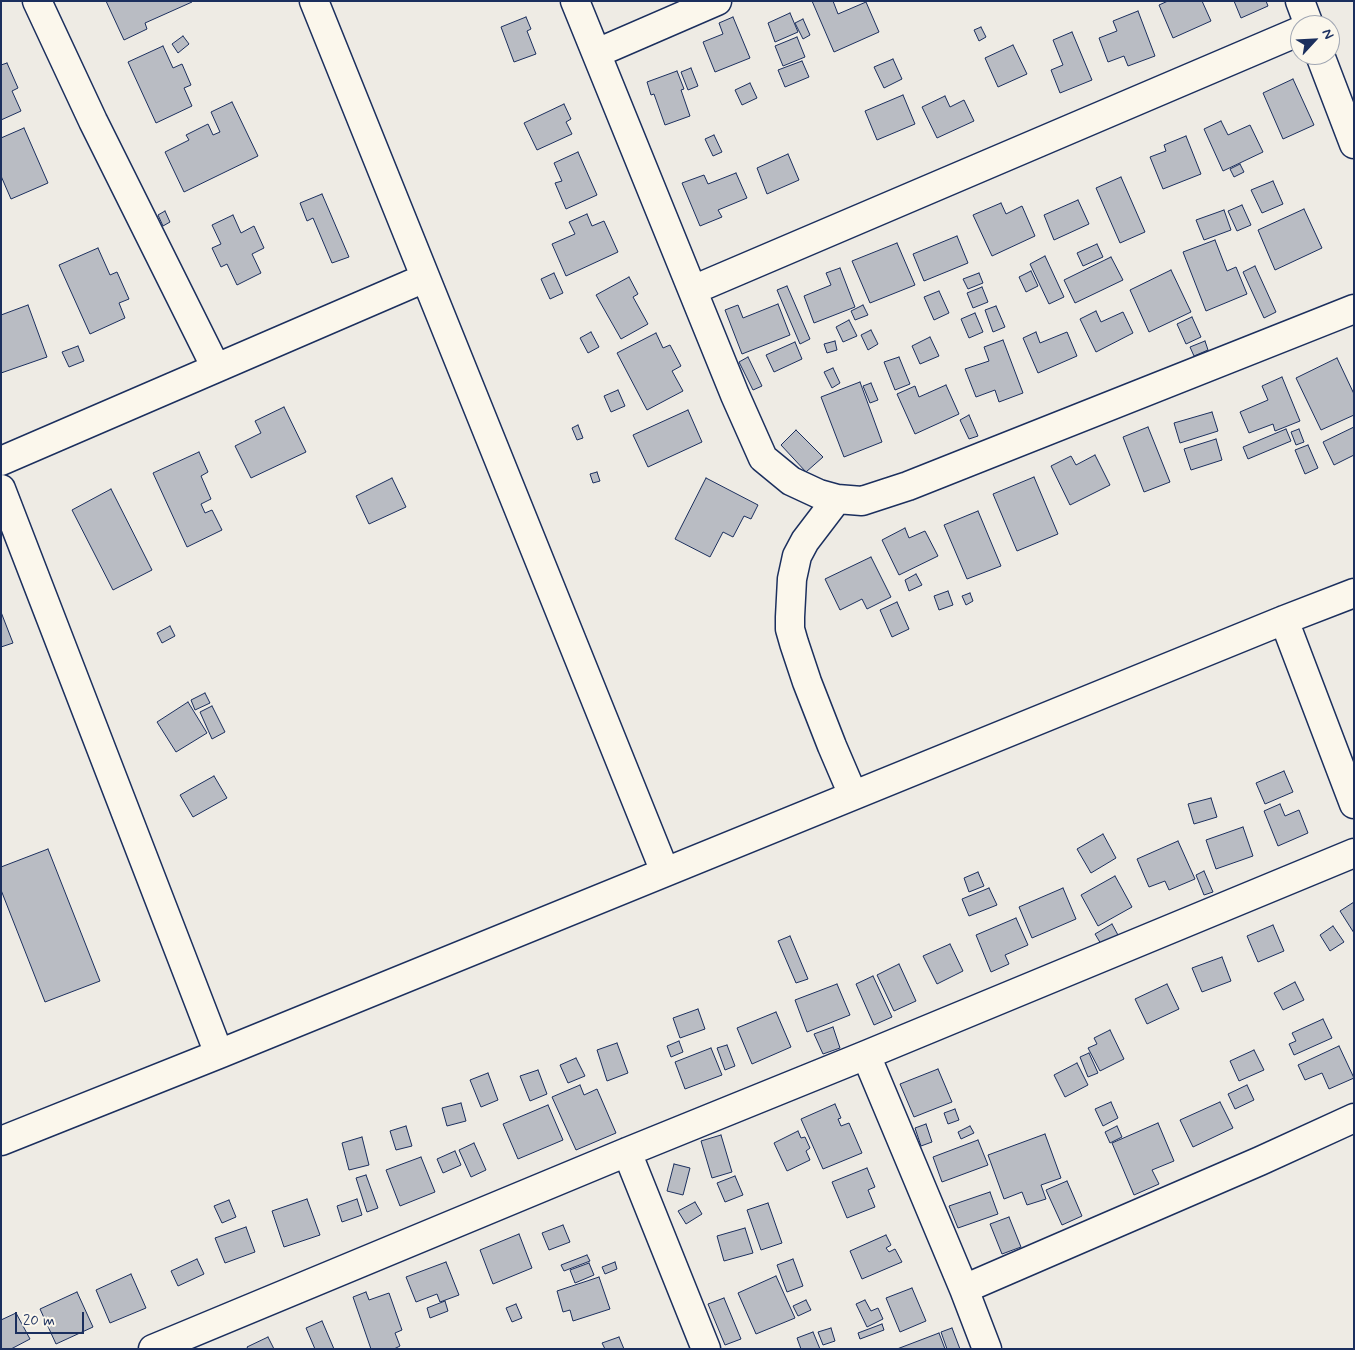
<!DOCTYPE html>
<style>
body{margin:0}
#map{position:relative;width:1355px;height:1350px;overflow:hidden;background:#eeebe4;font-family:Mynerve,sans-serif}
canvas{display:block}
.frame{position:absolute;inset:0;border:2px solid #1b2f5e;pointer-events:none}
.north{position:absolute;left:1290px;top:15px;width:50px;height:50px;box-sizing:border-box;background:#fbf7ec;border:1px solid #a1a7b3;border-radius:50%;rotate:65deg;font-size:14px;font-weight:700;line-height:20px;text-align:center;color:#1b2f5e}
.north::after{content:'';display:block;margin:auto;width:18px;height:22px;background:#1b2f5e;clip-path:polygon(50% 0,100% 100%,50% 72%,0 100%)}
.scale{position:absolute;left:15px;top:1312px;width:69px;height:22px;box-sizing:border-box;border:2px solid #1b2f5e;border-top:0;padding-left:6px;font-size:15px;line-height:18px;white-space:nowrap;color:#1b2f5e;-webkit-text-stroke:4px #fbf7ec;paint-order:stroke}
</style>
<div id="map">
<canvas width="1355" height="1350"></canvas>
<div class="frame"></div>
<div class="north">N</div>
<div class="scale">20 m</div>
</div>
<script>
const c = document.querySelector('canvas').getContext('2d');
c.lineJoin = 'round';
function fill(path, color) { c.fillStyle = color; c.fill(path, 'evenodd'); }
const poly = rows => new Path2D(rows.map(r => 'M' + r).join(''));
function strokePath(path, color, width, dash) { c.strokeStyle = color; c.lineWidth = width; c.lineCap = dash ? 'butt' : 'round'; c.setLineDash(dash || []); c.stroke(path); }
const building = poly([
 [106,1,192,1,192,2,145,23,147,29,124,40,106,1],
 [812,1,833,1,838,14,866,2,879,32,834,52,812,1],
 [1168,1,1202,1,1211,21,1173,38,1159,5,1168,1],
 [1234,1,1266,1,1268,6,1241,18,1234,1],
 [1138,11,1155,56,1128,66,1124,56,1108,62,1099,38,1117,31,1113,21,1138,11],
 [790,13,798,32,775,42,768,23,790,13],
 [526,17,531,29,527,31,536,54,514,62,501,27,526,17],
 [733,17,750,58,715,72,703,42,723,34,719,23,733,17],
 [803,19,810,35,803,39,795,23,803,19],
 [981,27,986,37,979,41,974,30,981,27],
 [1072,32,1092,80,1060,93,1051,70,1063,65,1053,40,1072,32],
 [183,36,189,44,178,53,172,44,183,36],
 [797,37,805,57,783,66,775,46,797,37],
 [1013,45,1027,74,998,87,985,58,1013,45],
 [163,46,173,68,182,64,191,85,184,88,192,106,156,123,128,62,163,46],
 [893,59,902,79,884,88,874,67,893,59],
 [802,61,809,77,785,87,778,70,802,61],
 [7,63,18,88,12,91,21,111,1,120,1,65,7,63],
 [691,68,698,86,688,90,681,72,691,68],
 [677,71,684,89,681,90,690,116,665,125,654,94,651,95,647,82,677,71],
 [1293,79,1314,125,1283,139,1263,93,1293,79],
 [750,83,757,98,742,105,735,90,750,83],
 [903,95,915,124,877,140,865,111,903,95],
 [945,96,950,107,964,100,974,121,937,138,922,107,945,96],
 [232,102,258,156,184,192,165,152,189,140,186,135,208,124,213,135,220,132,211,112,232,102],
 [564,104,571,119,566,122,572,134,537,150,524,123,564,104],
 [1221,121,1228,135,1250,125,1263,152,1223,171,1204,129,1221,121],
 [24,128,48,183,11,199,1,176,1,138,24,128],
 [714,135,722,152,713,156,705,139,714,135],
 [1186,136,1201,174,1163,189,1150,157,1166,151,1164,145,1186,136],
 [578,152,597,195,566,209,555,183,562,181,554,163,578,152],
 [788,154,799,180,767,194,757,168,788,154],
 [1240,164,1244,172,1234,177,1230,169,1240,164],
 [736,173,747,198,718,210,722,217,700,226,682,183,704,175,708,184,736,173],
 [1121,177,1145,232,1120,243,1096,188,1121,177],
 [1273,181,1283,204,1262,213,1251,190,1273,181],
 [322,194,349,257,332,263,313,218,307,221,300,203,322,194],
 [1078,200,1089,224,1054,240,1044,215,1078,200],
 [1001,203,1006,214,1022,206,1035,236,992,256,973,215,1001,203],
 [1242,205,1251,225,1237,231,1228,211,1242,205],
 [1304,209,1322,248,1275,270,1258,230,1304,209],
 [1224,210,1231,230,1204,240,1196,220,1224,210],
 [165,211,170,222,163,226,158,215,165,211],
 [587,214,592,226,604,221,618,252,566,276,552,244,575,234,569,222,587,214],
 [233,215,241,233,254,226,264,248,252,254,261,273,237,285,227,264,221,267,212,248,221,244,212,225,233,215],
 [957,236,968,263,924,281,913,254,957,236],
 [1215,240,1227,271,1236,267,1247,294,1206,311,1183,252,1215,240],
 [897,243,915,285,870,303,852,261,897,243],
 [1097,244,1103,257,1083,266,1077,253,1097,244],
 [98,248,110,275,117,272,129,299,119,303,125,318,90,334,59,265,98,248],
 [1045,256,1064,297,1049,304,1030,264,1045,256],
 [1111,257,1123,280,1075,303,1064,280,1111,257],
 [1255,266,1276,312,1264,318,1243,272,1255,266],
 [840,268,855,307,814,323,804,296,831,285,826,273,840,268],
 [1171,270,1191,312,1149,332,1130,290,1171,270],
 [1031,271,1038,286,1026,292,1019,277,1031,271],
 [554,273,563,293,550,299,541,279,554,273],
 [979,273,983,283,968,289,963,279,979,273],
 [629,277,638,294,633,297,648,324,621,339,596,295,629,277],
 [787,286,810,339,800,344,777,290,787,286],
 [982,287,988,302,973,308,967,293,982,287],
 [939,291,949,313,934,320,924,297,939,291],
 [778,304,790,335,742,354,725,310,738,305,743,318,778,304],
 [28,305,47,357,1,373,1,315,28,305],
 [863,305,868,315,855,320,851,311,863,305],
 [996,306,1005,327,993,332,985,310,996,306],
 [1096,311,1101,322,1123,312,1133,333,1096,352,1080,319,1096,311],
 [975,313,983,332,969,338,961,319,975,313],
 [1192,317,1201,337,1186,344,1177,324,1192,317],
 [849,320,857,336,843,342,836,327,849,320],
 [871,330,878,344,868,350,861,335,871,330],
 [591,332,599,347,588,353,580,338,591,332],
 [1036,332,1040,343,1067,332,1077,356,1038,373,1023,338,1036,332],
 [656,333,663,348,670,345,681,366,672,371,683,391,647,410,617,353,656,333],
 [930,337,939,356,920,364,912,346,930,337],
 [1003,340,1023,393,999,402,995,390,976,397,965,369,989,361,984,347,1003,340],
 [835,341,837,350,827,353,824,344,835,341],
 [1205,341,1208,350,1194,356,1190,347,1205,341],
 [795,342,802,359,774,372,766,355,795,342],
 [78,346,84,361,69,367,62,352,78,346],
 [748,357,762,386,753,390,739,362,748,357],
 [899,357,910,384,895,390,884,362,899,357],
 [1337,358,1354,394,1354,415,1321,430,1296,378,1337,358],
 [833,368,840,383,832,388,824,372,833,368],
 [1282,377,1300,421,1275,431,1273,424,1249,433,1240,412,1268,400,1262,386,1282,377],
 [860,382,882,442,844,457,821,397,860,382],
 [871,383,878,400,870,403,863,386,871,383],
 [946,385,959,414,915,434,897,394,915,386,919,397,946,385],
 [618,390,625,406,611,412,604,396,618,390],
 [284,407,306,452,251,478,235,446,261,433,255,421,284,407],
 [688,410,702,442,648,467,633,435,688,410],
 [1212,412,1218,431,1180,443,1174,423,1212,412],
 [969,415,978,436,969,439,960,420,969,415],
 [578,425,583,438,577,440,572,428,578,425],
 [1148,427,1170,482,1144,492,1123,437,1148,427],
 [1354,427,1354,455,1334,465,1323,442,1354,427],
 [1286,429,1291,441,1248,459,1243,447,1286,429],
 [1299,429,1304,442,1296,445,1291,432,1299,429],
 [796,430,823,457,806,472,781,445,796,430],
 [1216,439,1222,460,1191,470,1184,449,1216,439],
 [1308,445,1318,468,1305,474,1295,450,1308,445],
 [199,452,208,472,201,476,211,499,201,504,205,513,212,510,222,530,187,547,153,473,199,452],
 [1095,455,1110,485,1070,505,1051,466,1071,456,1076,465,1095,455],
 [597,472,600,481,593,483,590,474,597,472],
 [1034,477,1058,534,1017,551,993,494,1034,477],
 [392,478,406,507,369,524,356,496,392,478],
 [706,478,758,505,751,519,744,516,733,537,723,532,710,557,675,539,706,478],
 [111,489,152,570,113,590,72,510,111,489],
 [978,511,1001,566,967,579,944,525,978,511],
 [905,528,909,538,925,531,938,556,899,575,882,540,905,528],
 [871,557,891,597,867,609,862,599,840,610,825,579,871,557],
 [916,574,922,585,909,591,905,580,916,574],
 [948,591,953,605,939,610,934,596,948,591],
 [970,593,973,601,966,605,962,596,970,593],
 [897,602,909,629,892,637,880,610,897,602],
 [1,612,13,643,1,647,1,612],
 [170,626,175,636,162,643,157,633,170,626],
 [205,693,210,703,195,710,191,700,205,693],
 [188,702,207,733,176,752,157,722,188,702],
 [212,706,225,732,212,739,200,712,212,706],
 [1284,771,1293,792,1265,804,1256,783,1284,771],
 [214,776,227,798,193,817,180,795,214,776],
 [1211,798,1217,817,1194,824,1188,804,1211,798],
 [1280,804,1285,816,1299,810,1308,833,1278,846,1264,811,1280,804],
 [1243,827,1253,856,1216,869,1206,840,1243,827],
 [1103,834,1116,858,1091,873,1077,849,1103,834],
 [1178,841,1195,879,1169,890,1165,881,1149,887,1137,859,1178,841],
 [48,849,100,981,45,1002,1,890,1,867,48,849],
 [1204,871,1213,892,1204,895,1196,875,1204,871],
 [978,872,984,886,969,892,964,878,978,872],
 [1115,876,1132,907,1098,926,1081,895,1115,876],
 [989,888,997,905,969,916,962,899,989,888],
 [1063,888,1076,919,1032,938,1019,907,1063,888],
 [1354,902,1354,933,1340,911,1354,902],
 [1016,918,1028,945,1005,955,1009,964,991,972,976,935,1016,918],
 [1112,924,1118,935,1101,944,1095,934,1112,924],
 [1273,925,1284,951,1258,962,1247,936,1273,925],
 [1333,926,1344,942,1330,951,1320,935,1333,926],
 [790,936,808,979,796,983,778,941,790,936],
 [950,944,963,971,937,984,923,956,950,944],
 [1222,957,1231,981,1202,992,1192,968,1222,957],
 [899,964,916,1001,894,1011,877,975,899,964],
 [873,976,892,1017,874,1025,856,984,873,976],
 [1295,982,1304,1000,1283,1010,1274,993,1295,982],
 [837,984,850,1015,807,1032,795,1000,837,984],
 [1167,984,1179,1009,1147,1024,1135,999,1167,984],
 [698,1009,705,1029,680,1038,673,1018,698,1009],
 [776,1012,791,1047,752,1064,737,1028,776,1012],
 [1323,1019,1332,1038,1294,1055,1289,1044,1296,1041,1292,1033,1323,1019],
 [833,1027,840,1048,823,1054,814,1034,833,1027],
 [1110,1030,1124,1059,1100,1071,1088,1048,1097,1044,1094,1038,1110,1030],
 [679,1041,683,1052,671,1057,667,1046,679,1041],
 [617,1043,628,1073,607,1081,597,1050,617,1043],
 [727,1045,735,1066,725,1070,717,1048,727,1045],
 [1339,1046,1354,1078,1329,1089,1322,1073,1305,1080,1298,1065,1339,1046],
 [711,1048,722,1075,685,1089,675,1062,711,1048],
 [1254,1050,1264,1070,1239,1081,1230,1061,1254,1050],
 [1089,1053,1098,1073,1088,1077,1080,1057,1089,1053],
 [576,1058,585,1076,568,1083,560,1065,576,1058],
 [1077,1063,1088,1085,1065,1097,1054,1075,1077,1063],
 [938,1069,952,1102,914,1117,900,1084,938,1069],
 [538,1070,547,1094,530,1101,520,1076,538,1070],
 [488,1073,498,1100,481,1107,470,1080,488,1073],
 [580,1085,584,1095,597,1089,616,1133,576,1150,552,1097,580,1085],
 [1247,1085,1254,1100,1235,1109,1228,1094,1247,1085],
 [1111,1102,1118,1118,1103,1126,1095,1109,1111,1102],
 [1220,1102,1233,1128,1193,1147,1180,1120,1220,1102],
 [461,1103,466,1121,447,1126,442,1108,461,1103],
 [835,1104,841,1118,838,1119,841,1126,849,1123,862,1153,823,1169,801,1119,835,1104],
 [548,1105,563,1140,518,1159,503,1124,548,1105],
 [955,1109,959,1120,948,1124,944,1113,955,1109],
 [1158,1123,1174,1161,1152,1170,1159,1184,1134,1195,1112,1143,1158,1123],
 [926,1124,932,1142,921,1146,915,1128,926,1124],
 [406,1126,412,1146,396,1150,390,1131,406,1126],
 [970,1126,974,1133,961,1139,958,1132,970,1126],
 [1117,1126,1122,1137,1110,1143,1105,1132,1117,1126],
 [798,1131,801,1138,805,1137,810,1148,806,1151,810,1160,787,1171,774,1143,798,1131],
 [1045,1134,1061,1178,1041,1185,1046,1199,1027,1205,1022,1192,1004,1199,988,1155,1045,1134],
 [721,1135,732,1172,712,1178,701,1141,721,1135],
 [362,1137,369,1165,349,1170,342,1143,362,1137],
 [978,1140,988,1165,942,1182,933,1157,978,1140],
 [474,1143,486,1170,471,1177,459,1150,474,1143],
 [455,1151,461,1165,443,1173,437,1159,455,1151],
 [421,1157,435,1192,400,1206,386,1170,421,1157],
 [674,1164,690,1168,683,1195,667,1191,674,1164],
 [867,1168,875,1187,868,1190,875,1207,847,1218,832,1182,867,1168],
 [366,1175,378,1208,367,1212,356,1178,366,1175],
 [735,1176,743,1195,725,1202,717,1183,735,1176],
 [1067,1181,1082,1216,1062,1225,1046,1190,1067,1181],
 [990,1192,998,1214,958,1228,949,1206,990,1192],
 [307,1199,320,1235,284,1247,272,1211,307,1199],
 [357,1199,362,1215,342,1222,337,1206,357,1199],
 [229,1200,236,1217,222,1223,214,1206,229,1200],
 [695,1202,702,1214,686,1224,678,1211,695,1202],
 [768,1203,782,1243,761,1250,747,1210,768,1203],
 [1009,1217,1021,1247,1002,1254,990,1224,1009,1217],
 [563,1225,570,1242,549,1250,542,1233,563,1225],
 [246,1227,255,1252,225,1263,215,1238,246,1227],
 [745,1228,753,1253,724,1261,717,1236,745,1228],
 [519,1234,532,1268,493,1284,480,1250,519,1234],
 [886,1235,891,1245,886,1248,889,1252,895,1249,902,1262,862,1279,850,1251,886,1235],
 [587,1255,590,1261,564,1271,561,1265,587,1255],
 [197,1259,204,1274,178,1286,171,1271,197,1259],
 [793,1259,803,1286,787,1292,777,1265,793,1259],
 [446,1262,459,1295,440,1302,437,1294,416,1302,406,1277,446,1262],
 [615,1262,617,1269,605,1274,602,1267,615,1262],
 [589,1263,594,1275,575,1283,570,1270,589,1263],
 [131,1274,146,1308,110,1323,96,1290,131,1274],
 [776,1276,795,1318,756,1334,738,1293,776,1276],
 [599,1277,610,1309,573,1321,570,1310,563,1312,557,1291,599,1277],
 [912,1288,926,1321,900,1332,886,1298,912,1288],
 [77,1292,93,1327,56,1344,40,1309,77,1292],
 [366,1292,369,1300,389,1293,402,1330,395,1333,400,1346,394,1349,371,1349,353,1297,366,1292],
 [724,1298,741,1339,725,1345,708,1304,724,1298],
 [806,1300,811,1310,798,1316,793,1306,806,1300],
 [865,1300,871,1311,878,1308,883,1319,867,1327,856,1304,865,1300],
 [445,1301,448,1311,430,1318,427,1308,445,1301],
 [516,1304,522,1318,512,1322,506,1308,516,1304],
 [16,1313,30,1339,11,1349,1,1349,1,1320,16,1313],
 [322,1321,334,1349,315,1349,306,1328,322,1321],
 [882,1324,884,1330,860,1339,858,1333,882,1324],
 [831,1328,835,1341,823,1345,818,1332,831,1328],
 [952,1328,960,1349,947,1349,941,1332,952,1328],
 [813,1332,820,1349,801,1349,797,1338,813,1332],
 [939,1333,945,1349,897,1349,939,1333],
 [268,1337,274,1349,248,1349,247,1347,268,1337],
 [619,1337,624,1349,605,1349,602,1343,619,1337]
]);
fill(building, '#b9bcc3');
strokePath(building, '#1b2f5e', 1);
const minor = poly([
 [37,1,93,121,216,368],
 [314,1,665,872],
 [575,1,735,395,763,458,791,481,819,494,837,499,862,501,908,486,1354,309],
 [1300,1,1309,25],
 [597,53,717,1],
 [1320,55,1354,144],
 [693,290,1300,31],
 [1,461,425,278],
 [1,489,219,1054],
 [837,499,805,541,797,556,792,579,790,617,790,629,794,643,807,682,832,746,853,795],
 [1284,620,1354,804],
 [866,1055,964,1289,987,1349],
 [1,1141,219,1054,1284,620,1354,593],
 [627,1152,706,1349],
 [964,1289,1260,1161,1354,1118],
 [153,1349,627,1152,866,1055,1354,853]
]);
strokePath(minor, '#1b2f5e', 31);
strokePath(minor, '#fbf7ec', 28);
</script>
